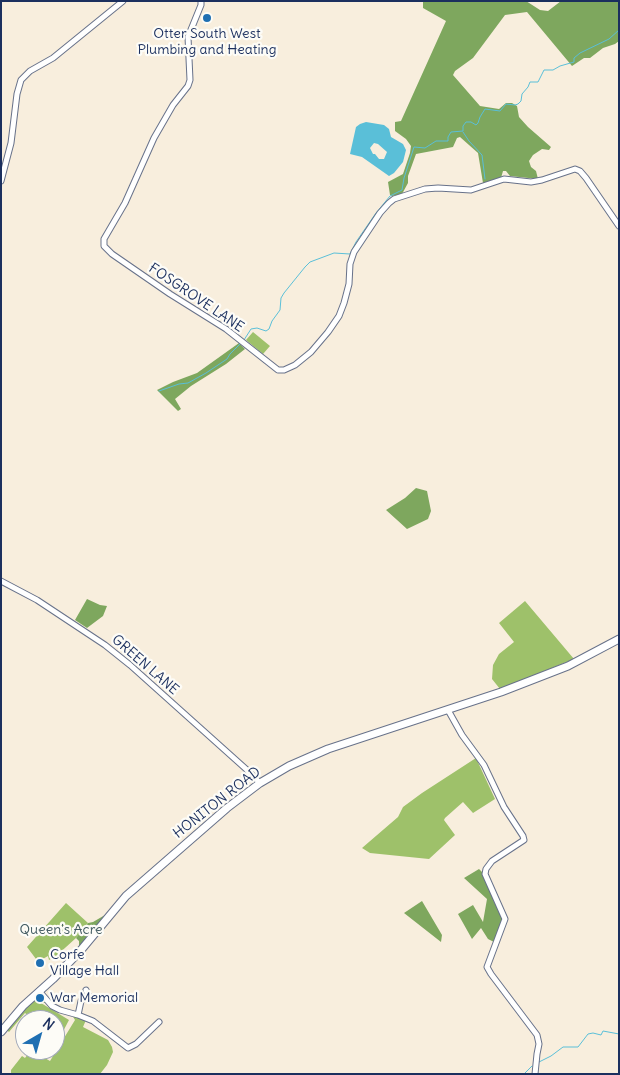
<!DOCTYPE html>
<style>
body{margin:0}
#map{position:relative;width:620px;height:1075px;overflow:hidden;background:#f8eedd;font-family:Delius,sans-serif}
canvas{display:block}
.frame{position:absolute;inset:0;border:2px solid #1b2f5e;pointer-events:none}
.north{position:absolute;left:15px;top:1010px;width:50px;height:50px;box-sizing:border-box;background:#fdfcf7;border:1px solid #a3aaba;border-radius:50%;rotate:38deg;font-size:14px;font-weight:700;line-height:20px;text-align:center;color:#1b2f5e}
.north::after{content:'';display:block;margin:auto;width:18px;height:22px;background:#1f6fb2;clip-path:polygon(50% 0,100% 100%,50% 72%,0 100%)}
</style>
<div id="map">
<canvas width="620" height="1075"></canvas>
<div class="frame"></div>
<div class="north">N</div>
</div>
<script>
const c = document.querySelector('canvas').getContext('2d');
c.lineJoin = 'round';
function fill(path, color) { c.fillStyle = color; c.fill(path, 'evenodd'); }
const poly = rows => new Path2D(rows.map(r => 'M' + r).join(''));
function strokePath(path, color, width, dash) { c.strokeStyle = color; c.lineWidth = width; c.lineCap = dash ? 'butt' : 'round'; c.setLineDash(dash || []); c.stroke(path); }
function drawText(font, color, halo, rows, align = 'center') {
  c.font = font + ' Delius,sans-serif'; c.lineWidth = 4.5; c.setLineDash([]); c.textBaseline = 'middle'; c.strokeStyle = halo; c.fillStyle = color; for (const [text, x, y, turn = 0] of rows) {
    c.save(); c.translate(x, y); c.rotate((+turn || 0) * Math.PI / 180); c.textAlign = isNaN(turn) ? turn : align; if (halo) c.strokeText(text, 0, 0); c.fillText(text, 0, 0); c.restore();
  }
}
fill(poly([
 [253,332,270,346,263,354,246,340],
 [525,601,574,659,500,689,492,679,493,665,499,654,514,642,499,623],
 [476,758,495,799,473,813,463,802,445,818,444,820,455,835,429,859,370,853,362,848,398,817,403,807,422,793],
 [66,903,88,923,76,938,55,957,49,960,48,956,41,960,38,957,36,959,27,947],
 [39,996,45,1000,45,1003,41,1003,69,1020,58,1041,55,1039,55,1020,34,1020,25,1013,9,1032,6,1029,23,1010],
 [72,1015,86,1020,83,1027,108,1040,112,1047,113,1052,107,1065,100,1074,11,1074,11,1070,22,1056,25,1058,31,1050,50,1061,75,1020]
]), '#9ec16a');
fill(poly([
 [423,1,526,1,540,10,548,11,561,1,619,1,619,41,615,44,603,48,590,58,584,58,572,66,527,12,505,15,473,58,455,71,453,75,480,106,499,109,506,103,512,103,517,106,519,117,528,127,551,147,549,150,542,149,533,155,529,161,531,167,536,171,538,179,510,176,506,171,503,171,501,178,483,183,478,153,460,137,457,138,453,147,416,154,408,176,408,183,402,194,392,196,390,195,388,182,403,174,410,153,411,146,406,139,395,131,395,122,401,121,446,21,423,8],
 [239,343,245,349,226,364,191,386,175,399,181,409,178,411,157,390,173,382,197,373],
 [416,488,427,491,431,511,428,519,407,529,386,510,405,498],
 [87,599,100,605,107,606,103,616,87,628,75,620],
 [479,869,483,873,504,918,494,942,488,939,481,928,472,939,458,914,473,905,483,922,487,899,464,878],
 [422,901,442,935,441,942,404,913],
 [105,915,82,945,79,948,79,941,76,938,88,923,93,922]
]), '#7ea75e');
fill(poly([
 [366,122,384,125,389,129,391,137,403,144,406,150,403,162,394,173,389,176,362,157,350,154,356,127,360,124],
 [374,143,378,144,387,152,384,159,379,159,375,154,373,154,370,148]
]), '#5abfd8');
strokePath(poly([
 [463,132,469,141,482,155,485,179],
 [244,340,251,329,257,328,266,331,269,329,272,321,280,310,281,298,284,293,305,267,310,262,334,253,350,254,356,242,376,213,390,196,402,190,404,178,414,147,425,148,436,141,448,141,448,137,451,132,463,131,463,126,466,122,471,122,476,125,478,123,480,117,485,109,500,111,506,104,515,105,518,104,521,101,522,94,528,87,530,82,538,82,544,70,553,70,560,66,574,62,574,58,580,53,609,39,619,30],
 [159,391,179,384,188,383,206,373,227,359,230,354,240,344],
 [539,1062,551,1056,563,1047,578,1047,588,1034,593,1033,601,1035,603,1031,619,1034],
 [524,1074,532,1066]
]), '#5abfd8', 1);
const minor = poly([
 [201,1,201,5,188,37,190,80,188,86,173,105,154,138,125,203,104,239,104,246,112,254,170,294,226,329,278,370,284,370,295,365,311,352,328,332,339,316,344,303,349,284,350,264,354,252,380,213,389,203,394,199,425,189,438,188,471,190,504,179,531,182,542,180,575,169,580,171,586,178,619,226],
 [1,181,11,143,17,94,21,80,30,71,53,58,123,1],
 [1,581,37,600,105,645,130,665,246,769,260,783],
 [448,710,462,735,484,765,504,807,523,836,524,840,492,861,486,869,485,874,505,919,487,967,491,974,537,1035,539,1044,537,1054,535,1074],
 [86,990,88,995,91,998],
 [39,991,52,1006,60,1010,78,1015,93,1021,128,1048,136,1044,159,1022],
 [78,1015,81,1001,88,995]
]);
const secondary = poly([
 [1,1032,23,1006,53,979,81,950,126,896,227,808,260,783,289,766,328,749,501,692,568,666,619,639]
]);
strokePath(minor, '#68728a', 7);
strokePath(secondary, '#68728a', 9);
strokePath(minor, '#fff', 5);
strokePath(secondary, '#fff', 7);
for (const [x, y, r, color] of [
 [207,18,5,"#1f6fb2"],
 [40,963,5,"#1f6fb2"],
 [40,998,5,"#1f6fb2"]
]) { const dot = new Path2D(); dot.arc(x, y, r, 0, 2 * Math.PI); c.fillStyle = color; c.fill(dot); strokePath(dot, '#fdfcf7', 2); }
drawText('14px', '#1b2f5e', '#fdfcf7', [
 ["Otter South West",207,34,"center"],
 ["Plumbing and Heating",207,50,"center"],
 ["Corfe",50,955],
 ["Village Hall",50,971],
 ["War Memorial",50,998]
], 'left');
drawText('14px', '#1b2f5e', '#fdfcf7', [
 ["FOSGROVE LANE",196,298,34],
 ["GREEN LANE",145,665,41],
 ["HONITON ROAD",217,803,-38]
]);
drawText('14px', '#425b62', '#fdfcf7', [
 ["Queen's Acre",61,930]
]);
</script>
